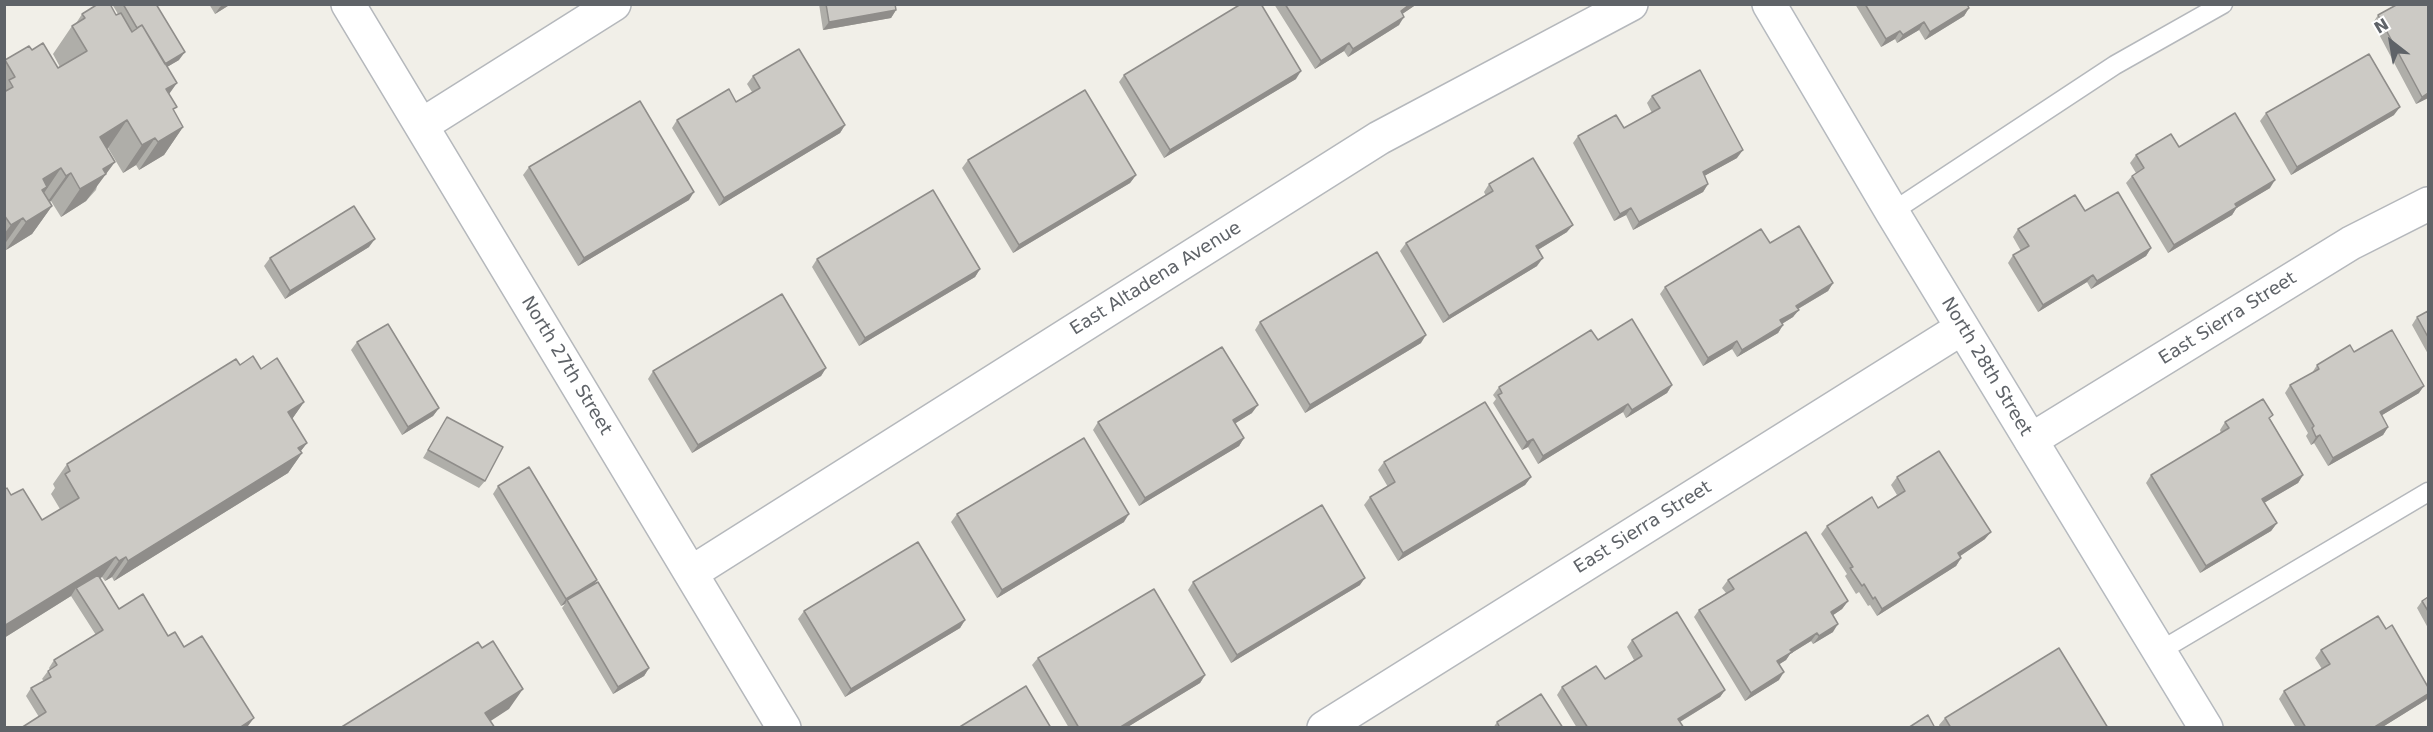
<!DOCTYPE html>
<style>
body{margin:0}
#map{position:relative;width:2433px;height:732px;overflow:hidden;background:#f1efe8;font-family:"DejaVu Sans",sans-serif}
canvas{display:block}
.frame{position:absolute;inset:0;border:6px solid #5f6368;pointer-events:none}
.north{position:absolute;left:2361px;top:12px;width:60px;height:60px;-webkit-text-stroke:4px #fff;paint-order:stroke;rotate:329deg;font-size:16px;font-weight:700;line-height:24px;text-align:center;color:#5f6368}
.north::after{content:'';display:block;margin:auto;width:21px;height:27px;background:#5f6368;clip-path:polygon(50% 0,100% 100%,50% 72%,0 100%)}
</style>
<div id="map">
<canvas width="2433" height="732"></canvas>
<div class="frame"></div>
<div class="north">N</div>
</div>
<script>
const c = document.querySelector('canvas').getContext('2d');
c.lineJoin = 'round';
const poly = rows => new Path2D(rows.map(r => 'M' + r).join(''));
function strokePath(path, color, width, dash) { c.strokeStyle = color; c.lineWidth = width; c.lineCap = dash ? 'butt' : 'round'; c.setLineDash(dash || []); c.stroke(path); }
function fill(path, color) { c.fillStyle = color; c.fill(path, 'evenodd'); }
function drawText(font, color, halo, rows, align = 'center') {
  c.font = font + ' "DejaVu Sans",sans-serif'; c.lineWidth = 4.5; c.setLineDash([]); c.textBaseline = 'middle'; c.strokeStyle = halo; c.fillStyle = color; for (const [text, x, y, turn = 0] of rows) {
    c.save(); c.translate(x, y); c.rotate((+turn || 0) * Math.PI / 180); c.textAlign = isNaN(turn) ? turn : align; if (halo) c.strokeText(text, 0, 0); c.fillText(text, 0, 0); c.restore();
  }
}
const lane = poly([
 [1892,212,2115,65,2223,4],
 [2160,651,2428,492]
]);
const street = poly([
 [348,4,784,728],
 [422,125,614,4],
 [2031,440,2351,243,2428,204],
 [691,573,1379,138,1631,4],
 [1324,728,1962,328]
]);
const secondary = poly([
 [1769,4,1892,212,2206,728]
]);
strokePath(lane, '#b5b8bc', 21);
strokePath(street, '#b5b8bc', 36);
strokePath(secondary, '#b6babf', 36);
strokePath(lane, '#fff', 18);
strokePath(street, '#fff', 33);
strokePath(secondary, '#fff', 33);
fill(poly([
 [112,4,156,4,179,60,167,67,169,93,174,111,183,127,164,155,139,170,136,165,123,173,108,148,107,148,96,190,86,201,61,217,51,201,49,202,52,206,32,234,6,250,4,247,4,61,32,50,58,68,60,67,53,54,72,26,75,25,82,14,116,15,118,14],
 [209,4,231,4,215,14],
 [819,4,895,4,896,10,891,18,823,30],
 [1274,4,1417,4,1402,14,1399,25,1348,57,1344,51,1315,69],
 [1855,4,1967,4,1969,8,1964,16,1925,40,1919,30,1897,43,1895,39,1881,47],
 [2378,15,2428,98,2416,104,2373,23],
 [1124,75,1296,79,1164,158,1119,82],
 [753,76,845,125,840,133,719,206,672,128,677,120,736,102,752,92,747,84],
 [1652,96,1737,158,1704,176,1708,184,1703,192,1633,230,1626,215,1614,221,1573,143,1578,136,1624,128,1652,113,1647,103],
 [2266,113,2394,115,2291,175,2260,121],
 [2179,147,2270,188,2237,207,2232,215,2168,253,2126,183,2132,176,2136,173,2130,163,2136,155],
 [968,160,1136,175,1130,183,1013,253,962,168],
 [529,167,689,200,578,266,523,175],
 [1489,184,1567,232,1538,250,1537,266,1443,323,1400,251,1406,243,1486,196,1484,192],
 [2085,211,2151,248,2146,256,2091,289,2087,282,2038,312,2008,263,2013,255,2021,251,2013,237,2018,229],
 [1770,243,1833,283,1828,291,1798,309,1793,317,1782,324,1783,325,1778,333,1737,357,1732,349,1703,366,1660,294,1665,287],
 [369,247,285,299,264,266,270,258],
 [817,259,980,269,975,277,859,346,812,267],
 [2428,311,2428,354,2412,325,2417,317],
 [1260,322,1421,343,1305,413,1255,330],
 [1598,340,1672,385,1667,393,1626,418,1623,412,1538,464,1528,447,1522,450,1493,403,1496,399,1493,395,1499,387],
 [357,342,439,408,433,416,402,435,351,350],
 [2354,352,2419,393,2382,415,2388,427,2383,435,2328,466,2314,443,2311,445,2306,436,2308,433,2285,393,2290,385,2312,373,2317,365],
 [240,365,261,369,304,402,292,419,307,443,300,452,302,453,288,473,114,581,112,577,105,581,102,577,100,578,119,609,168,636,184,647,248,726,39,717,26,696,31,688,44,681,42,679,48,671,50,670,49,668,54,660,96,635,71,596,4,638,11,495,42,520,60,509,51,494,55,488,53,484,67,464],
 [826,368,821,376,692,453,648,379,653,371],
 [1252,413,1235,423,1244,438,1239,446,1139,506,1093,430,1098,422],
 [447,417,485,481,479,488,423,458],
 [2270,419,2303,475,2298,483,2264,503,2277,523,2271,531,2200,573,2146,483,2151,475,2221,433,2220,430,2225,422],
 [1384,462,1531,477,1525,485,1398,561,1364,505,1370,497,1388,487,1378,470],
 [1897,477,1985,539,1960,556,1961,558,1956,566,1877,616,1870,605,1868,606,1859,592,1856,594,1845,576,1847,574,1821,534,1827,526,1878,508,1897,495,1891,485],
 [498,486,594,584,649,668,644,676,613,694,562,608,565,604,561,606,493,494],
 [957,514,1124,522,997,598,951,522],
 [1728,580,1848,601,1842,609,1833,615,1833,632,1813,644,1811,641,1790,654,1786,660,1779,664,1779,680,1745,701,1694,617,1699,610,1726,593,1722,588],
 [1193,582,1360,585,1231,663,1188,590],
 [2428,597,2428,628,2417,608,2422,601],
 [804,611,965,620,960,628,845,697,798,619],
 [1632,640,1725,690,1720,697,1680,722,1684,728,1577,728,1557,695,1562,687,1605,679,1634,660,1627,647],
 [2321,650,2428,687,2428,697,2426,700,2381,728,2296,728,2279,699,2284,691,2322,669,2315,658],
 [1038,658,1205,675,1200,683,1126,728,1069,728,1032,665],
 [1945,718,2108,728,1940,728,1939,725],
 [1497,722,1563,728,1493,728]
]), '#afaea9');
fill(poly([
 [224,4,231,4,215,14,220,7],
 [1410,4,1417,4,1395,19,1401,11],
 [1969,8,1964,16,1925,40,1930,32],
 [896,10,891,18,823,30,829,22],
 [1404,17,1399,25,1348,57,1353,49],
 [1924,22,1919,30,1897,43,1903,35],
 [1900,31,1895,39,1881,47,1886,39],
 [1349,43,1344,51,1315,69,1321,61],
 [185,52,179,60,155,74,160,67],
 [1301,71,1296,79,1164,158,1170,150],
 [177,83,157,111,166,89],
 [2428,93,2428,98,2416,104,2422,97],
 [2400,107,2394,115,2291,175,2297,167],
 [127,120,108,148,80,164,100,137],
 [845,125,840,133,719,206,724,198],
 [183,127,164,155,139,170,158,142],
 [155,138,136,165,123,173,142,145],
 [1743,150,1737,158,1697,180,1703,172],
 [115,162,86,201,61,217,80,189,103,169],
 [61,168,42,196,43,179],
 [71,173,51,201,46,204,66,176],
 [1136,175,1130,183,1013,253,1019,245],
 [2275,180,2270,188,2230,212,2235,204],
 [1708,184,1703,192,1633,230,1639,222],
 [694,192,689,200,578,266,584,258],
 [52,206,32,234,6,250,26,222],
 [2237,207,2232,215,2168,253,2174,245],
 [1631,208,1626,215,1614,221,1620,214],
 [23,218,4,245,4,234,11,225],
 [1573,225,1567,232,1531,254,1536,246],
 [375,239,369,247,285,299,290,291],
 [2151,248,2146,256,2091,289,2097,281],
 [1543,258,1537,266,1443,323,1449,316],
 [980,269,975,277,859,346,865,338],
 [2093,275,2087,282,2038,312,2043,305],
 [1833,283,1828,291,1791,313,1796,306],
 [1799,310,1793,317,1775,328,1780,320],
 [1783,325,1778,333,1737,357,1742,350],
 [1426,335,1421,343,1305,413,1310,405],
 [1737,341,1732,349,1703,366,1708,358],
 [826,368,821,376,692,453,698,445],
 [1672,385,1667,393,1626,418,1632,410],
 [2424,386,2419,393,2374,420,2380,412],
 [304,402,290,422,288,412],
 [1628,404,1623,412,1538,464,1543,456],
 [1258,405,1252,413,1228,428,1233,420],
 [439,408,433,416,402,435,408,427],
 [2388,427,2383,435,2328,466,2333,458],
 [2320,435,2314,443,2311,445,2316,437],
 [1244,438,1239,446,1139,506,1145,498],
 [1533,439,1528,447,1522,450,1527,442],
 [307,443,297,456,302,453,288,473,114,581,128,561],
 [2303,475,2298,483,2257,507,2262,499],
 [1531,477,1525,485,1398,561,1403,553],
 [1129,514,1124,522,997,598,1002,590],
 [2277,523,2271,531,2200,573,2206,566],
 [1991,532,1985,539,1953,561,1958,553],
 [116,557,102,577,79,592,76,588,71,596,4,638,4,626],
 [126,557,112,577,105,581,119,561],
 [1961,558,1956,566,1877,616,1882,609],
 [1365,578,1360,585,1231,663,1237,655],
 [597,580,592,588,567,600,565,604,561,606,566,599],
 [1848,601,1842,609,1826,620,1831,612],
 [965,620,960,628,845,697,851,689],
 [1838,624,1833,632,1813,644,1819,636],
 [1817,633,1811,641,1790,654,1786,660,1772,669,1777,661,1790,650],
 [649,668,644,676,613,694,618,687],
 [1784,672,1779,680,1745,701,1751,693],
 [1205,675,1200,683,1126,728,1119,728],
 [523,689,509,709,480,728,485,713],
 [1725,690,1720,697,1673,726,1678,719],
 [2428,694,2428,697,2426,700,2381,728,2373,728],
 [254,718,248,726,246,728,239,728]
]), '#8f8d8a');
const building = poly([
 [98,4,110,4,116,15,121,13,132,32,142,25,177,83,166,89,177,107,173,109,183,127,158,142,155,138,142,145,127,120,100,137,115,162,103,169,106,174,80,189,71,173,66,176,61,168,43,179,47,187,42,190,52,206,26,222,23,218,11,225,4,215,4,92,13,87,9,80,15,77,5,60,29,46,32,50,43,43,58,68,87,51,72,26,85,18,82,14,98,4],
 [123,4,156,4,185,52,165,64,142,25,137,28,123,4],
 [826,4,895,4,896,10,829,22,826,4],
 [1241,4,1261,4,1301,71,1170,150,1124,75,1241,4],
 [1285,4,1410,4,1401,11,1404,17,1353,49,1349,43,1321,61,1285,4],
 [1865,4,1967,4,1969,8,1930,32,1924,22,1903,35,1900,31,1886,39,1865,4],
 [2398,4,2427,4,2427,5,2428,4,2428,93,2422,97,2378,15,2398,4],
 [799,49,845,125,724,198,677,120,729,89,736,102,760,88,753,76,799,49],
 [2369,54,2400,107,2297,167,2266,113,2369,54],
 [1700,70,1743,150,1703,172,1708,184,1639,222,1631,208,1620,214,1578,136,1616,115,1624,128,1660,108,1652,96,1700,70],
 [1085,90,1136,175,1019,245,968,160,1085,90],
 [640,101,694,192,584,258,529,167,640,101],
 [2235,113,2275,180,2235,204,2237,207,2174,245,2132,176,2144,168,2136,155,2171,134,2179,147,2235,113],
 [1533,158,1573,225,1536,246,1543,258,1449,316,1406,243,1493,191,1489,184,1533,158],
 [933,190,980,269,865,338,817,259,933,190],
 [2118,192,2151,248,2097,281,2093,275,2043,305,2013,255,2029,246,2018,229,2075,195,2085,211,2118,192],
 [354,206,375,239,290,291,270,258,354,206],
 [1799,226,1833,283,1796,306,1799,310,1780,320,1783,325,1742,350,1737,341,1708,358,1665,287,1761,229,1770,243,1799,226],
 [1377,252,1426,335,1310,405,1260,322,1377,252],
 [782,294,826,368,698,445,653,371,782,294],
 [2428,311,2428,337,2417,317,2428,311],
 [1632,319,1672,385,1632,410,1628,404,1543,456,1533,439,1527,442,1498,395,1502,393,1499,387,1591,330,1598,340,1632,319],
 [388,324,439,408,408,427,357,342,388,324],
 [2392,330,2424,386,2380,412,2388,427,2333,458,2320,435,2316,437,2312,428,2314,426,2290,385,2319,369,2317,365,2350,345,2354,352,2392,330],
 [1222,347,1258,405,1233,420,1244,438,1145,498,1098,422,1222,347],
 [253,356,261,369,277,358,304,402,288,412,307,443,298,448,302,453,128,561,126,557,119,561,116,557,4,626,4,490,7,488,11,495,23,489,42,520,79,498,65,474,70,471,67,464,236,359,240,365,253,356],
 [2263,399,2273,415,2269,418,2303,475,2262,499,2277,523,2206,566,2151,475,2229,428,2225,422,2263,399],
 [1485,402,1531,477,1403,553,1370,497,1395,482,1384,462,1485,402],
 [447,417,503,447,485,481,428,450,447,417],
 [1084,438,1129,514,1002,590,957,514,1084,438],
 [1939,451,1991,532,1958,553,1961,558,1882,609,1875,597,1873,599,1864,584,1862,586,1850,568,1853,567,1827,526,1872,497,1878,508,1905,491,1897,477,1939,451],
 [529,467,597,580,566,599,498,486,529,467],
 [1322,505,1365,578,1237,655,1193,582,1322,505],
 [1806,532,1848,601,1831,612,1838,624,1819,636,1817,633,1790,650,1792,652,1777,661,1784,672,1751,693,1699,610,1734,589,1728,580,1806,532],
 [918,542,965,620,851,689,804,611,918,542],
 [98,575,119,609,143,594,168,636,175,632,184,647,202,636,254,718,239,728,21,728,46,712,31,688,51,677,48,671,57,665,54,660,103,630,76,588,98,575],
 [598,582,649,668,618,687,567,600,598,582],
 [1154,589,1205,675,1119,728,1079,728,1038,658,1154,589],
 [2428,597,2428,611,2422,601,2428,597],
 [1677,612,1725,690,1678,719,1684,728,1588,728,1562,687,1596,666,1605,679,1642,656,1632,640,1677,612],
 [2378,616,2386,629,2392,625,2428,687,2428,694,2373,728,2306,728,2284,691,2330,664,2321,650,2378,616],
 [493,641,523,689,485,713,495,728,340,728,478,642,482,648,493,641],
 [2059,648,2108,728,1951,728,1945,718,2059,648],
 [1026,686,1051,728,958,728,1026,686],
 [1541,694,1563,728,1500,728,1497,722,1541,694],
 [1928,715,1935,728,1908,728,1928,715]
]);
fill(building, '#cccac5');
strokePath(building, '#8f8d8a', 1.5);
drawText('18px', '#5f6368', '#fff', [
 ["East Altadena Avenue",1156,279,-32],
 ["East Sierra Street",2228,319,-32],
 ["North 27th Street",566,366,59],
 ["North 28th Street",1986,367,59],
 ["East Sierra Street",1643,528,-32]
]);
</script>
